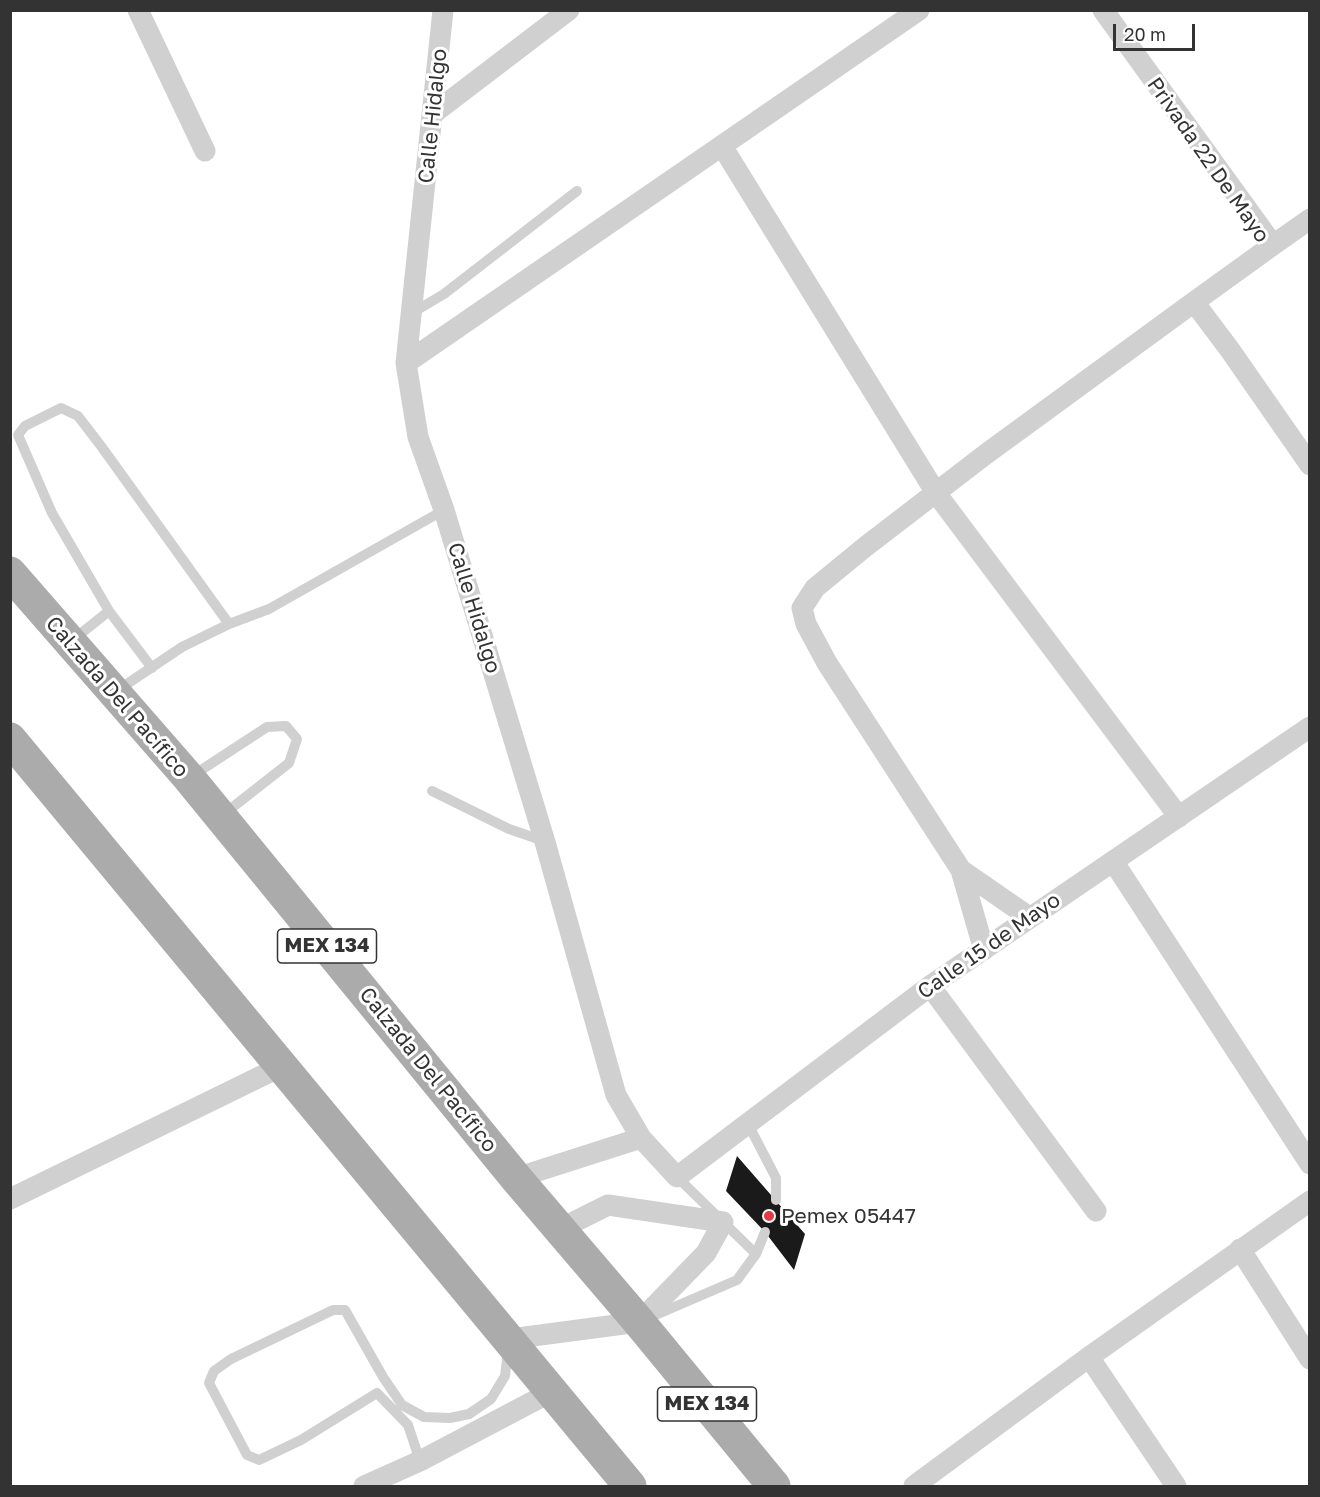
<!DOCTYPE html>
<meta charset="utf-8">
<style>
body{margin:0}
#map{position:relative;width:1320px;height:1497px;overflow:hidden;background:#fff;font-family:"Golos Text",sans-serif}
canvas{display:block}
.frame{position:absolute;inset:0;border:12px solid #333;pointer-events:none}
.scale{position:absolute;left:1113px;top:24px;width:82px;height:27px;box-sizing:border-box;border:3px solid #333;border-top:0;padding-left:8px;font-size:18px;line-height:21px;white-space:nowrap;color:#333;-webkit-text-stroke:4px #fff;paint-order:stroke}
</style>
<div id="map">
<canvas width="1320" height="1497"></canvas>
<div class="frame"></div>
<div class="scale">20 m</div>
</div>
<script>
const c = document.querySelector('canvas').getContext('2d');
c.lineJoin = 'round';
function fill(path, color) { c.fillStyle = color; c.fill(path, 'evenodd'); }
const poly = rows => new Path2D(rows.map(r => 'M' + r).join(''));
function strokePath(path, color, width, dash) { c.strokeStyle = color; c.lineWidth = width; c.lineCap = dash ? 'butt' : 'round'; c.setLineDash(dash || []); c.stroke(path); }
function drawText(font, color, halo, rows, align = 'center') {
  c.font = font + ' "Golos Text",sans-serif'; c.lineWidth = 6; c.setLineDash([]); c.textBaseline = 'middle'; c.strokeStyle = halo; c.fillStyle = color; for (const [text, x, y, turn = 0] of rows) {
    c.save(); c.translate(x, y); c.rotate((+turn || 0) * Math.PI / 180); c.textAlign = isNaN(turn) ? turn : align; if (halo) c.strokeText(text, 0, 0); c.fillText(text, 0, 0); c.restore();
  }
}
fill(poly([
 [737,1156,805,1234,794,1270,765,1232,726,1191]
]), '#1a1a1a');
strokePath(poly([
 [412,313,444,294,577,191],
 [109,611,152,668],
 [74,639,109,611,52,513,18,435,25,426,61,408,78,416,101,446,229,624,269,609,444,510],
 [118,690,182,647,229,624],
 [192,776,267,727,286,726,297,739,289,763,224,814],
 [432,791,509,829,544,841],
 [748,1124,776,1178,776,1200],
 [677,1177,756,1254],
 [651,1317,737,1280,756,1254,765,1232],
 [420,1461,408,1425,377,1393,301,1440,259,1460,247,1455,209,1383,214,1371,231,1359,333,1310,345,1310,383,1377,402,1405,424,1417,450,1418,469,1414,491,1399,505,1376,508,1351]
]), '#d0d0d0', 10);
strokePath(poly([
 [138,10,205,151],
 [443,10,406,363,418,437,444,510,545,842,616,1095,641,1138,677,1177,930,986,1310,727],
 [1103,10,1273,245,1194,302,1230,350,1310,465],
 [434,113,569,10],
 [722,146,936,493,1179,817],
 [1273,245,1310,219],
 [406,363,919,10],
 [1113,861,1310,1164],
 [961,870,1029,917],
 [984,950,961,870,827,663,806,624,802,608,815,588,865,547,986,454,1194,302],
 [930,986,1096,1211],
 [516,1178,641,1138],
 [10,1199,282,1066],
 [1240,1249,1310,1359],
 [510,1339,639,1322,706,1253,723,1222,608,1205,560,1229],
 [1089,1357,1176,1486],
 [364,1486,420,1461,551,1392],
 [914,1486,1089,1357,1310,1201]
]), '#d0d0d0', 21);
strokePath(poly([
 [10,573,189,778,516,1178,639,1322,774,1486],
 [10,739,630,1486]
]), '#ababab', 33);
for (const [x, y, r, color] of [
 [769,1216,6,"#e63946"]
]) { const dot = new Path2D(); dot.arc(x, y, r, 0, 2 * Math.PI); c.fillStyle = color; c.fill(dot); strokePath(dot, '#fff', 2); }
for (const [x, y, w] of [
 [327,946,99],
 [707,1404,99]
]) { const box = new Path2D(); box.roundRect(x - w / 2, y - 17, w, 34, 4.5); c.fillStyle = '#fff'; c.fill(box); strokePath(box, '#333', 1.5); }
drawText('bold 20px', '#333', null, [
 ["MEX 134",327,946],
 ["MEX 134",707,1404]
]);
drawText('21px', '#333', '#fff', [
 ["Calle Hidalgo",433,116,-84],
 ["Privada 22 De Mayo",1208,160,55],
 ["Calle Hidalgo",474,608,73],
 ["Calzada Del Pacífico",117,697,49],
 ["Calle 15 de Mayo",989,946,-35],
 ["Calzada Del Pacífico",428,1070,51]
]);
drawText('21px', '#333', '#fff', [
 ["Pemex 05447",781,1216]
], 'left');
</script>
